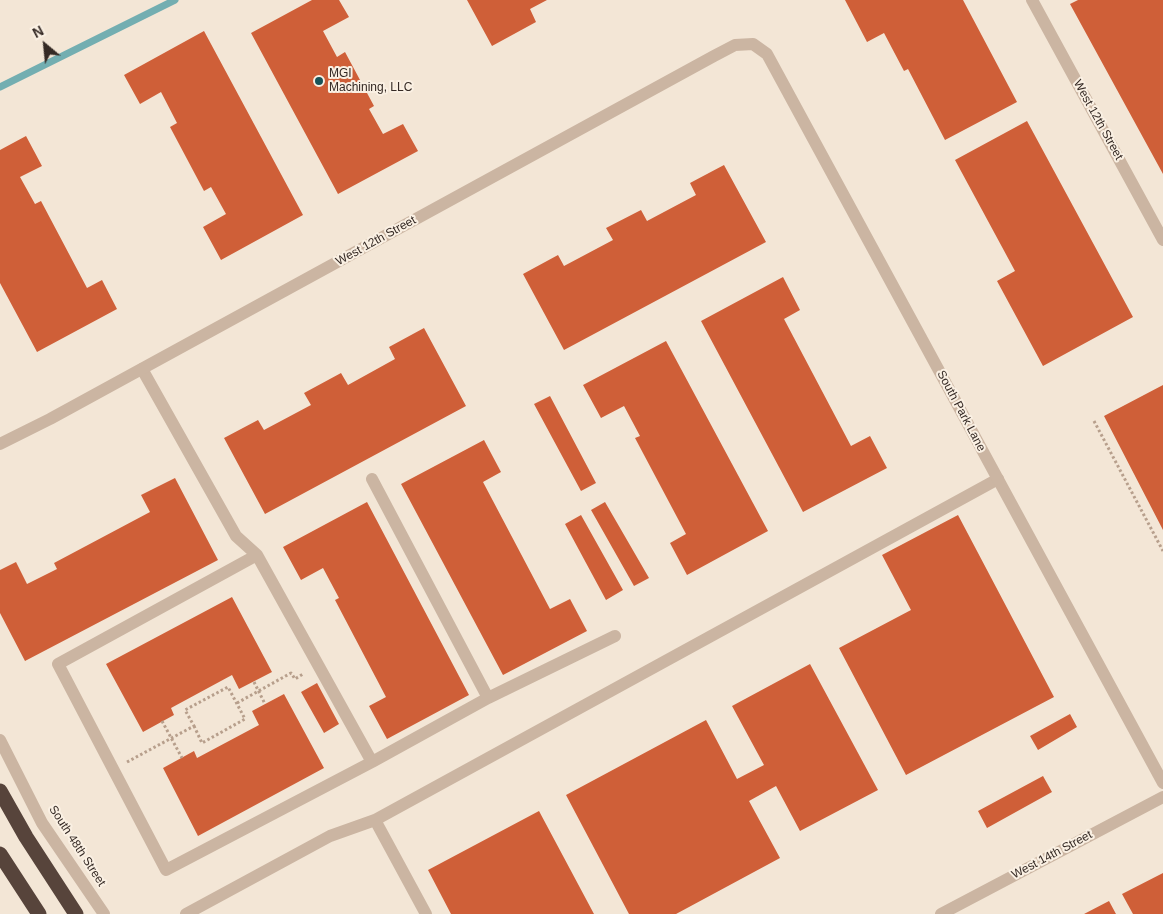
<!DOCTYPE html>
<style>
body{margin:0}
#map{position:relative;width:1163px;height:914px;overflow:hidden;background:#f3e6d6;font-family:Helvetica,sans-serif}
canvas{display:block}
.north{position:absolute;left:20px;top:20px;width:50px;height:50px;-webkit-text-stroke:4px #faf0e3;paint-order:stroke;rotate:332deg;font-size:14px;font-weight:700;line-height:20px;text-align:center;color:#352a25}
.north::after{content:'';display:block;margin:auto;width:18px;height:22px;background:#352a25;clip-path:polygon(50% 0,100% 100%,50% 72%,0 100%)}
</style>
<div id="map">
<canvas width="1163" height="914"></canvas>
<div class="north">N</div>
</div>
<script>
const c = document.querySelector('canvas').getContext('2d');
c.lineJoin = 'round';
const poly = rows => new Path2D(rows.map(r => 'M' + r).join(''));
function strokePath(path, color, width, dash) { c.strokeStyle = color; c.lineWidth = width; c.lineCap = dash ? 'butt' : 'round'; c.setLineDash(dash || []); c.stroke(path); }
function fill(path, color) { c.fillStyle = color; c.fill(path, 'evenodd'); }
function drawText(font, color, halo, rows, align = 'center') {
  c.font = font + ' Helvetica,sans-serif'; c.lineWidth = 4; c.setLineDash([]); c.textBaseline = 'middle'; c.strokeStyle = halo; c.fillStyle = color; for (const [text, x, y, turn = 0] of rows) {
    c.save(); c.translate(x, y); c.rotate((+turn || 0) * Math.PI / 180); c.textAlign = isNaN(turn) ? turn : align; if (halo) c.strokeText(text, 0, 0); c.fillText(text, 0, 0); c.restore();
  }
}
strokePath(poly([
 [0,87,175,0]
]), '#73aeb1', 7);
fill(poly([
 [312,0,339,0,349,17,323,31,337,57,345,52,374,106,369,109,383,134,403,124,418,151,338,194,251,33],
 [467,0,547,0,530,9,536,22,492,46],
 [845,0,963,0,1017,102,945,140,908,69,904,71,884,33,867,42],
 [1078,0,1163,0,1163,174,1070,4],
 [204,31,303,215,221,260,203,227,226,214,211,187,204,191,170,127,177,123,161,92,140,104,124,75],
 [1027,121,1133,317,1043,366,997,281,1015,271,955,160],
 [26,136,42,166,20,177,35,204,41,201,87,288,102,280,117,309,37,352,0,283,0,150],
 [724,165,766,242,564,350,523,274,558,255,564,266,613,240,606,228,641,210,647,221,696,195,690,183],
 [783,277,800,310,784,319,851,446,870,436,887,468,803,512,701,321],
 [424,328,466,406,265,514,224,438,258,420,264,430,311,405,304,393,341,373,348,385,395,359,389,347],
 [666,341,768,531,687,575,670,543,686,534,635,438,640,436,624,406,601,418,583,385],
 [1163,385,1163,530,1104,416],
 [550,396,596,483,581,491,534,404],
 [484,440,501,472,483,482,550,609,570,599,587,631,503,675,401,484],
 [175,478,218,560,25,661,0,613,0,570,16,562,27,584,57,569,54,563,150,512,141,495],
 [367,502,469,695,387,739,369,706,386,697,335,600,339,598,323,568,301,580,283,547],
 [605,502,649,578,634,586,591,510],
 [581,515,623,590,606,600,565,524],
 [958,515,1054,697,906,775,839,648,911,610,882,555],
 [232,597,272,672,239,689,232,675,171,708,174,715,143,732,106,664],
 [810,664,878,790,800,831,776,786,749,801,780,858,676,914,629,914,566,795,706,720,737,779,764,765,732,706],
 [317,683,339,724,324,733,301,692],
 [284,694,324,768,198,836,163,768,194,751,197,758,259,725,252,711],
 [1070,714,1077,727,1038,750,1030,736],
 [1043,776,1052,792,987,828,978,811],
 [539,811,594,914,451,914,428,870],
 [1163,873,1163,914,1133,914,1122,894],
 [1109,901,1116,914,1084,914]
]), '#cf5f38');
strokePath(poly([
 [1094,421,1163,551],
 [254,682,265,704],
 [237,703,291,673,295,679,303,674],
 [162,721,182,758],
 [127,762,194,726,185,710,228,687,245,719,202,743,194,726]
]), '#b79f8c', 3, [2.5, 2.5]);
strokePath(poly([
 [1032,0,1163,240],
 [142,369,236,536,257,555,372,762,166,870,58,664,257,555],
 [372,479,488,698],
 [372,762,488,698,615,636],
 [375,820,426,914],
 [186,914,330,836,375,820,998,479]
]), '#cbb5a2', 12);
strokePath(poly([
 [0,444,50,419,714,56,735,45,753,44,767,54,1163,783],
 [0,740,42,823,104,914],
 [941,914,1163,797]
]), '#cbb5a2', 12);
strokePath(poly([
 [0,791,26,837,76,914],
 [0,854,39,914]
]), '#57443b', 15);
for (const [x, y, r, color] of [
 [319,81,5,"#185459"]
]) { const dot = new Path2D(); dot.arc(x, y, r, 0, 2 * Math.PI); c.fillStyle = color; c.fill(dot); strokePath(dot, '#faf0e3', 2); }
drawText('12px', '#352a25', '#faf0e3', [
 ["MGI",329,74],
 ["Machining, LLC",329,88]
], 'left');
drawText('12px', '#352a25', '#faf0e3', [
 ["West 12th Street",1098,120,61],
 ["West 12th Street",376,241,-29],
 ["South Park Lane",961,411,62],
 ["South 48th Street",77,846,57],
 ["West 14th Street",1052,855,-28]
]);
</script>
